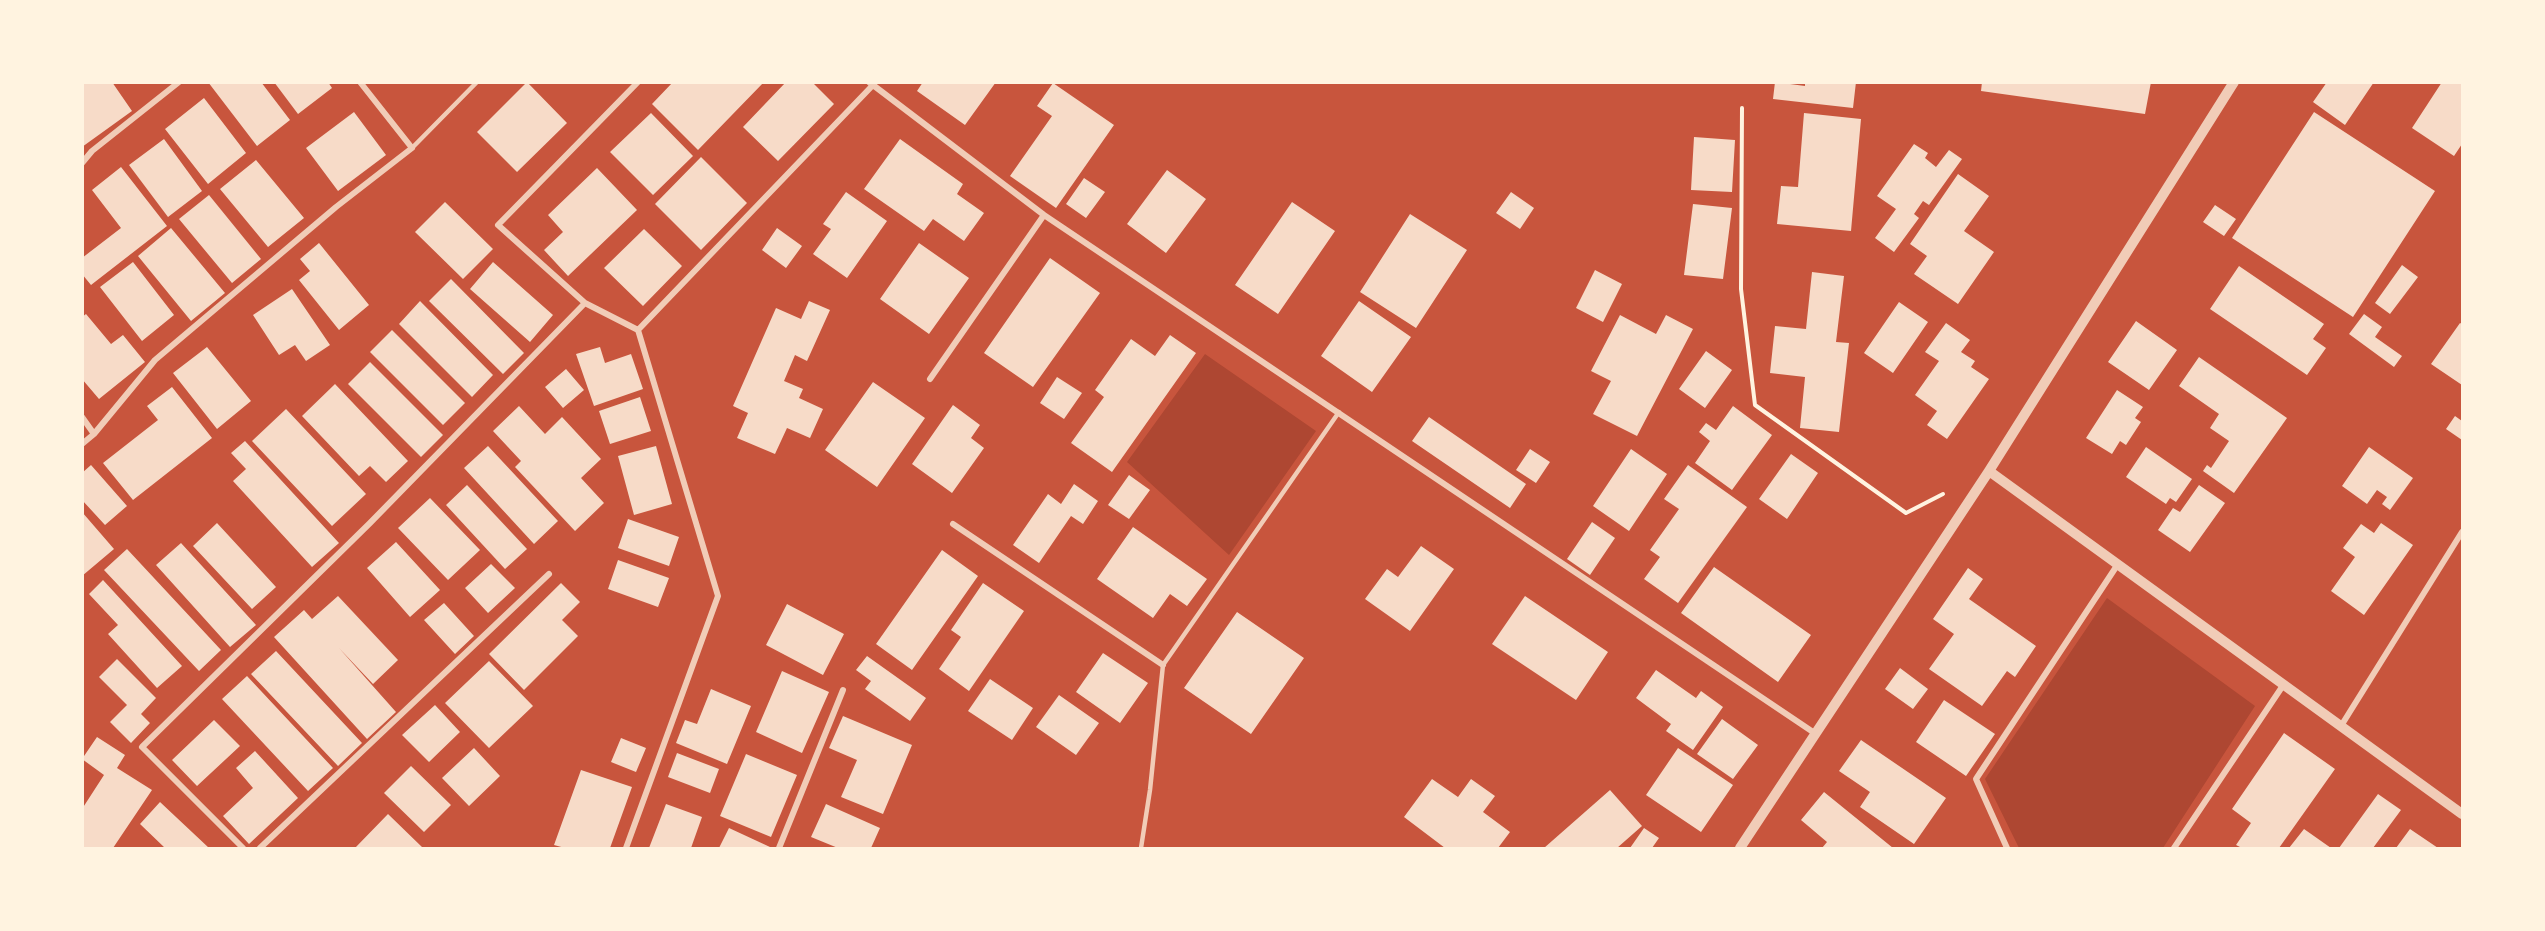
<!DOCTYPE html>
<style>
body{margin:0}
#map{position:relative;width:2545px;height:931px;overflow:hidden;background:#c8553d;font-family:"DM Sans",sans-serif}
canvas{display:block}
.frame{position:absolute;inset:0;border:84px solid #fff3e0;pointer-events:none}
</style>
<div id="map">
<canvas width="2545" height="931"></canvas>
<div class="frame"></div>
</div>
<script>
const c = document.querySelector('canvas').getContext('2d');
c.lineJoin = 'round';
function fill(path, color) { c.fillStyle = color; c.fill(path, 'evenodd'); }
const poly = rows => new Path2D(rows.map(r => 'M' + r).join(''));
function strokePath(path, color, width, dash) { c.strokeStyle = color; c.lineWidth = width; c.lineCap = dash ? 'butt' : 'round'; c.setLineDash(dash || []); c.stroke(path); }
fill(poly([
 [1205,354,1316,431,1229,555,1127,462],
 [2107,598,2255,706,2163,848,2019,848,1985,779]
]), '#ae4732');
fill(poly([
 [82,82,112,82,132,111,82,147],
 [208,82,261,82,290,120,257,146],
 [274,82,328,82,332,88,298,114],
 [527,82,567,123,517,172,477,132],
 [673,82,764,82,698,150,652,104],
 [786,82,812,82,834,104,778,161,743,127],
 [923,82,996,82,965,125,917,91],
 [1775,82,1805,86,1805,82,1856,82,1853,108,1773,99],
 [1982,82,2151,82,2145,114,1981,91],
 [2327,82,2374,82,2345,125,2313,102],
 [2442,82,2462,82,2462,144,2454,156,2412,128],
 [1053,83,1114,125,1056,208,1010,176,1052,116,1037,106],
 [204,98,246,153,208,184,165,129],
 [354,112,386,155,338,191,306,148],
 [2314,112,2435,191,2353,317,2232,238],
 [651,113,693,156,653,195,610,152],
 [1804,113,1861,119,1851,231,1777,224,1781,186,1798,187],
 [1694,137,1735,140,1732,192,1691,190],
 [164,139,202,191,168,217,129,165],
 [900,139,963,184,957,194,984,213,964,241,933,219,924,231,864,189],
 [1914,144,1928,153,1925,158,1936,167,1949,150,1962,159,1929,205,1923,201,1914,214,1919,218,1894,252,1875,238,1896,209,1877,196],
 [701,157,747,203,701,250,655,204],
 [256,160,304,218,268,247,220,189],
 [121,167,167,226,91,285,82,274,82,258,121,228,92,190],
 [597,168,637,210,568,276,544,250,563,232,548,215],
 [1167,170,1206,199,1166,253,1127,224],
 [1958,174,1989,196,1964,231,1994,252,1958,304,1914,274,1927,256,1910,244],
 [1084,178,1105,192,1086,218,1066,204],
 [846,192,887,221,847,278,813,254,831,229,823,224],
 [1511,192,1534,208,1520,229,1496,213],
 [209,195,261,259,232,283,179,219],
 [445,202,493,249,463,279,415,232],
 [1292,202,1335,231,1278,314,1235,285],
 [1693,204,1732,208,1723,279,1684,275],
 [2215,205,2236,219,2224,236,2203,222],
 [1410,214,1467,250,1416,328,1360,292],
 [171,228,225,293,191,321,138,256],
 [777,228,802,246,786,268,762,250],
 [644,229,682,266,643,306,604,268],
 [319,243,369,305,339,330,299,280,310,271,300,259],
 [919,243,969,278,929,334,880,299],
 [1050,258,1100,293,1033,387,984,353],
 [133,262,174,315,142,341,100,287],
 [493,262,553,315,530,342,470,289],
 [2402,265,2418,277,2390,314,2375,303],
 [2239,266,2324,324,2313,339,2326,348,2307,375,2210,309],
 [1595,270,1622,284,1603,322,1576,308],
 [1812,272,1844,276,1836,342,1849,343,1839,432,1800,428,1805,377,1770,373,1775,326,1806,329],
 [451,279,524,353,503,374,429,301],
 [292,289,330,345,306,361,295,345,279,355,253,315],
 [420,301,493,375,472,397,399,324],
 [809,301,830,310,807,361,795,355,784,381,803,389,799,398,823,409,810,438,787,428,775,454,737,438,748,413,733,406,776,308,801,319],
 [1359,301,1411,337,1372,392,1321,356],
 [1899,302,1928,322,1893,373,1864,353],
 [86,314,111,344,123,335,145,362,99,399,82,379,82,317],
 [2364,314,2382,327,2375,337,2402,356,2394,367,2349,334],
 [1620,315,1656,334,1666,315,1693,329,1637,436,1593,414,1611,381,1591,371],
 [2136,321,2177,350,2149,390,2108,362],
 [1946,323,1970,340,1961,352,1975,361,1971,367,1989,379,1947,439,1927,425,1937,411,1915,395,1939,361,1925,352],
 [2460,323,2462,324,2462,385,2431,364],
 [392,330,465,403,443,425,370,352],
 [1170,335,1196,353,1112,472,1071,443,1104,397,1095,390,1131,339,1155,356],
 [207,347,251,401,217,429,173,373],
 [600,347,605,363,631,354,643,389,594,406,576,354],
 [1706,351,1732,370,1705,408,1679,389],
 [2199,357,2287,418,2234,493,2203,471,2207,465,2211,468,2229,441,2210,428,2219,414,2179,386],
 [370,362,443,435,421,457,348,384],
 [566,369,584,390,563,408,545,387],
 [1057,377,1082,393,1064,419,1040,403],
 [873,382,925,418,877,487,825,450],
 [335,384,408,461,386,482,370,466,359,476,302,416],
 [172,387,212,438,133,500,103,463,158,420,147,406],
 [2117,390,2143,407,2135,418,2141,422,2126,445,2120,441,2112,454,2086,438],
 [640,397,651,431,610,444,599,411],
 [953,405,980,425,971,438,984,448,952,493,912,464],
 [519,406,545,434,562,417,601,459,581,478,604,503,575,531,515,467,521,461,493,431],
 [1733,406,1772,435,1732,490,1695,463,1710,441,1699,432,1706,423,1716,430],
 [286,409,366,494,332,526,252,441],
 [2455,416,2462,421,2462,440,2446,429],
 [1429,417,1526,484,1510,508,1412,441],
 [245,441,339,543,312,567,233,481,246,469,231,453],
 [488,446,558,521,534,544,464,468],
 [656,446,672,504,634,515,618,456],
 [2146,447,2192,479,2176,502,2170,498,2166,504,2126,477],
 [2369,447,2413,478,2390,510,2382,504,2387,497,2377,490,2367,504,2342,486],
 [1530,449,1550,462,1536,483,1516,470],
 [1631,449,1667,474,1629,531,1593,506],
 [1791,454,1818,473,1787,519,1759,499],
 [91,465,127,506,105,525,82,500,82,473],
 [1688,465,1747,507,1678,603,1644,579,1660,557,1650,550,1679,509,1664,499],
 [1129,475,1150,490,1129,519,1108,505],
 [1074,484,1098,501,1083,524,1071,516,1039,563,1013,545,1048,494,1061,504],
 [467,485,527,549,505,569,446,505],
 [2199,485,2225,503,2190,552,2158,530,2173,508,2180,512],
 [430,498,480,550,448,580,398,528],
 [82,512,114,549,82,576],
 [628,519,679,537,669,566,618,548],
 [1592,522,1615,538,1590,575,1567,559],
 [217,523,276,587,252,609,193,546],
 [2381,523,2413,545,2364,615,2331,591,2355,557,2343,548,2361,524,2374,533],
 [1133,527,1207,579,1187,606,1170,594,1153,618,1097,579],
 [396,542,440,590,410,617,367,568],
 [181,543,256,625,230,647,156,565],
 [1421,546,1454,569,1410,631,1365,599,1387,569,1398,577],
 [127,549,221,650,199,671,104,570],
 [942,550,978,576,912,670,876,644],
 [618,560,669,578,658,607,608,589],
 [491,564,515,588,488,613,465,588],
 [1714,567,1811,635,1778,682,1681,613],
 [1968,568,1983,579,1969,599,2036,646,2015,677,2007,671,1982,706,1929,669,1954,634,1933,619],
 [103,580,182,666,157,688,108,634,118,625,89,594],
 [561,583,580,602,562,620,578,636,524,690,489,654],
 [983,583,1024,611,969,691,939,669,961,637,951,630],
 [338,596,398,660,373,684,339,648,396,712,367,739,274,637,304,610,312,619],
 [1525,596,1608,652,1576,700,1492,644],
 [444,603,474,636,455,654,424,620],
 [787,604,844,634,823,675,766,645],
 [1237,612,1304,658,1251,734,1184,688],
 [276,651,362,743,338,766,251,674],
 [1103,653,1148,683,1120,723,1076,692],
 [867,656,926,698,910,721,865,689,871,681,856,670],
 [117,659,156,698,141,714,150,723,131,743,110,722,127,705,99,677],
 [489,661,533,706,489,748,445,703],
 [1900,668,1928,689,1913,709,1885,689],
 [1656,670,1696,698,1701,691,1723,707,1693,750,1666,731,1671,724,1636,698],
 [782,671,829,692,802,753,756,732],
 [247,676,333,768,308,791,222,699],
 [990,679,1033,708,1012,740,968,711],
 [711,689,751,706,727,764,676,743,685,720,697,724],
 [1059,695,1099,723,1076,755,1036,727],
 [1944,700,1995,734,1966,776,1916,742],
 [435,705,460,732,429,762,402,735],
 [843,716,912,745,883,814,841,797,857,760,829,748],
 [1722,719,1758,745,1733,779,1697,754],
 [214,720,240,746,197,786,172,760],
 [2284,733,2335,769,2279,848,2242,848,2236,845,2251,823,2232,809],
 [97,737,125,755,117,768,152,790,113,848,82,848,82,809,104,775,82,759],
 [621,738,646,748,636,772,611,762],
 [1861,740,1946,798,1914,844,1860,807,1870,792,1839,771],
 [474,748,500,776,469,806,442,778],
 [1678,748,1733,785,1701,832,1646,795],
 [255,751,298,798,249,844,223,816,253,788,236,768],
 [677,753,719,769,710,793,668,777],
 [746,754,797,775,771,837,720,816],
 [411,766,451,805,424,832,384,793],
 [581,770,632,787,610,848,565,848,554,845],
 [1432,779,1458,797,1471,779,1495,796,1483,812,1510,832,1498,848,1445,848,1404,817],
 [1610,790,1642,826,1617,848,1544,848],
 [1824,792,1893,848,1822,848,1827,842,1801,820],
 [2378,794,2401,810,2373,848,2339,848],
 [160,802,209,848,165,848,140,824],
 [666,804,702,817,691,848,649,848],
 [826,804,880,828,871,848,838,848,811,837],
 [388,814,423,848,355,848],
 [729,828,770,847,769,848,719,848],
 [1644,828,1659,838,1652,848,1630,848],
 [2304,829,2331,848,2289,848],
 [2410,829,2438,848,2396,848]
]), '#f7dbc8');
strokePath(poly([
 [1742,108,1741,289,1755,405,1906,513,1943,494]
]), '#fff3e0', 4);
strokePath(poly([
 [412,148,477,82],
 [1141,848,1150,790,1163,665,1339,412]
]), '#f1ccb7', 4.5);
strokePath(poly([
 [638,82,498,225,585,303,638,330,873,85],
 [869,82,1044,215,1816,734],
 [82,163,92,151,179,82],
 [930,379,1044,215],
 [82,417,94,434],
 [82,444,94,434,155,360,336,207,412,148,360,82],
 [953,524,1163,665],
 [2341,726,2462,532],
 [243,848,142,747,370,523,585,303],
 [260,848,549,574],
 [626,848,718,596,638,330],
 [779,848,843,690],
 [2007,848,1976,779,2118,564],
 [2174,848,2284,684]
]), '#f1ccb7', 6);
strokePath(poly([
 [1989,471,2462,814],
 [1740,848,1989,471,2234,82]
]), '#f1ccb7', 10);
</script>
